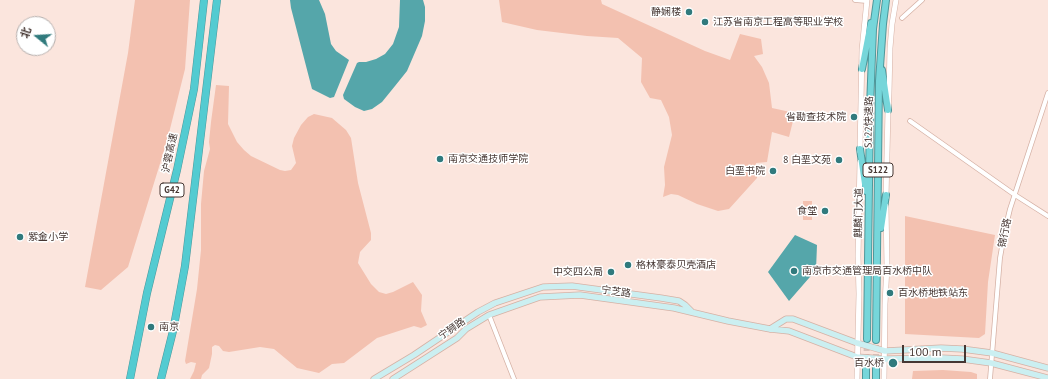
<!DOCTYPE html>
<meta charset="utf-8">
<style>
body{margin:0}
#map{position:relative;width:1048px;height:379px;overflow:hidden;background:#fbe5dd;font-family:"PT Sans","Noto Sans SC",sans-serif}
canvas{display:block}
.north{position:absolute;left:16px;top:16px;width:40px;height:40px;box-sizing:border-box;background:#fff;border:1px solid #b5afad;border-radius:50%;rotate:288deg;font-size:11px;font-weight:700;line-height:16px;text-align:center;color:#463733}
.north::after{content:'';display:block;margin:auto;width:14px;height:18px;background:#307a7d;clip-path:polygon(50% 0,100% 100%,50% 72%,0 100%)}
.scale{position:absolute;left:902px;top:345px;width:64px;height:18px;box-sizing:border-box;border:2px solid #463733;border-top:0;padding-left:5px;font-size:12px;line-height:14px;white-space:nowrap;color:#463733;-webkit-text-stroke:3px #fff;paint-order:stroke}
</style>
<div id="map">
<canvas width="1048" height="379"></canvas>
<div class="north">北</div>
<div class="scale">100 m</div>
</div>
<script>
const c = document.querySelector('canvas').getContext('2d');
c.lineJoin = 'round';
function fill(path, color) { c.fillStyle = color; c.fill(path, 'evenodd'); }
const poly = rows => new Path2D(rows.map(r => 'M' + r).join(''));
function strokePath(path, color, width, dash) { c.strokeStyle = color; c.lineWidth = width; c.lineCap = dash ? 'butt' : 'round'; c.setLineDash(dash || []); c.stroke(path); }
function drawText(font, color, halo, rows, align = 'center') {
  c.font = font + ' "PT Sans","Noto Sans SC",sans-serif'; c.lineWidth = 3; c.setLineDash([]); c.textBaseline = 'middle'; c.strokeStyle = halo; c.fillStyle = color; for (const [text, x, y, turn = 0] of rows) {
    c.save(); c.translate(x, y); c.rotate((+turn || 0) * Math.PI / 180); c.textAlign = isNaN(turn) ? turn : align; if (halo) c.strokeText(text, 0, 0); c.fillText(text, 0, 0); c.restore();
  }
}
fill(poly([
 [135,0,190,0,185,69,167,141,128,267,101,290,85,287,128,53],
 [499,0,601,0,602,4,705,51,730,60,740,34,761,39,763,54,754,56,762,67,769,83,772,108,795,113,789,137,772,132,767,162,756,163,757,178,729,209,718,211,697,204,678,195,671,194,663,197,665,185,664,167,672,135,669,117,661,100,650,98,641,82,642,58,618,38,587,36,537,30,502,22],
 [216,85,229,86,228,124,237,142,244,150,251,156,280,170,285,171,291,170,296,163,292,146,294,138,301,125,308,117,314,114,332,118,346,130,351,138,358,183,371,233,371,240,360,252,358,263,371,284,379,292,386,294,393,292,413,282,422,295,421,311,427,325,421,328,414,326,377,338,344,363,332,364,319,373,297,368,274,349,260,347,229,352,223,351,219,346,215,345,212,347,212,354,209,368,202,375,201,379,190,379,194,371,196,363,191,362,186,364,185,361,197,289,201,250,201,204,204,171,210,149,209,142,211,122],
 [803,201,812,201,812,220,803,220],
 [905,216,995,235,988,282,985,334,979,338,905,334],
 [943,370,971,372,977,374,977,379,912,379,913,371]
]), '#f3c1b0');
fill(poly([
 [290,0,319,0,325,14,331,44,336,51,349,60,334,97,330,98,312,89,291,8],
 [400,0,423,0,425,7,425,21,422,36,407,71,395,86,382,102,372,109,364,111,355,107,344,99,343,95,357,63,359,62,366,62,376,59,385,54,393,44,399,27],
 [795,235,817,245,816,270,789,301,768,272]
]), '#55a6aa');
strokePath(poly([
 [866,369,867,341],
 [876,369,876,340]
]), '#d7c2bb', 6, [6, 3]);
const minor = poly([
 [855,0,867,1],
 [902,18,922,0],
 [910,121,1015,195,1048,216],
 [489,315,514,379],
 [990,379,1000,258,1005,230,1010,209,1048,93]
]);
const tertiary = poly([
 [860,152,862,50,867,0],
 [886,198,888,110,889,93,890,48,892,24,896,0],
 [857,379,859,294,858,256,860,162],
 [884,379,885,304,887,266,886,206]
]);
const secondary = poly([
 [770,329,786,319,793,319,857,343,885,351,941,348,962,349,992,353,1048,368],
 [374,379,414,355,478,312,495,303,543,287,572,286,661,298,679,301,685,305,692,312],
 [393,379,457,338,466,329,489,315,540,297,580,295,674,308,728,321,770,329,789,331,857,357,885,359,942,358,962,359,991,363,1048,378]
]);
const trunk = poly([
 [862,69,871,23],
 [882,70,888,110],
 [860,149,866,191],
 [881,228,886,195],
 [867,339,870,107,873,29,877,0],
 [876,340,879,81,883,24,886,0],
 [866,379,866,369],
 [876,379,876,369]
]);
const motorway = poly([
 [130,379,147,293,177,170,194,89,204,0],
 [161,379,173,331,185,266,217,0]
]);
strokePath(minor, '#d5b1a5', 5.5);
strokePath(tertiary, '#d5b1a5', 6);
strokePath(secondary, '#d5b1a5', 7);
strokePath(trunk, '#4e979a', 8);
strokePath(motorway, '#4e979a', 8);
strokePath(minor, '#fff', 4);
strokePath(tertiary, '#fff', 5);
strokePath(secondary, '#cbeff1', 5.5);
strokePath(trunk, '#76d6da', 6);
strokePath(motorway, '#53cbd1', 7);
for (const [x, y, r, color] of [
 [689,12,4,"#307a7d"],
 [705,22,4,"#307a7d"],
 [854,117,4,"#307a7d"],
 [440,159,4,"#307a7d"],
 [839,160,4,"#307a7d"],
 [773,171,4,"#307a7d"],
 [825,211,4,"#307a7d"],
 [20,237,4,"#307a7d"],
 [628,265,4,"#307a7d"],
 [794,271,4,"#307a7d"],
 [611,272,4,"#307a7d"],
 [890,293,4,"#307a7d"],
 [151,327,4,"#307a7d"],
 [893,363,5,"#307a7d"]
]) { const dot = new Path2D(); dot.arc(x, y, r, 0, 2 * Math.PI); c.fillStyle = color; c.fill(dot); strokePath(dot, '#fff', 1.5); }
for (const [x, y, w] of [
 [878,170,30],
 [172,190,24]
]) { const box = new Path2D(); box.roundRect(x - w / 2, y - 7, w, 14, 3); c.fillStyle = '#fff'; c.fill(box); strokePath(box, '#463733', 1); }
drawText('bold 9px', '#463733', null, [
 ["S122",878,170],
 ["G42",172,190]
]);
drawText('10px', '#463733', '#fff', [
 ["静娴楼",681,12],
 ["江苏省南京工程高等职业学校",713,22,"left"],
 ["省勘查技术院",846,117],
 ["南京交通技师学院",448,159,"left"],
 ["8 白垩文苑",831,160],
 ["白垩书院",765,171],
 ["食堂",817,211],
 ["紫金小学",28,237,"left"],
 ["格林豪泰贝壳酒店",636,265,"left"],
 ["南京市交通管理局百水桥中队",802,271,"left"],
 ["中交四公局",603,272],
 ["百水桥地铁站东",898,293,"left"],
 ["南京",159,327,"left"],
 ["百水桥",884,363]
], 'right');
drawText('10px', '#463733', '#fff', [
 ["S122快速路",869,122,-89],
 ["沪蓉高速",170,153,-78],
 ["麒麟门大道",859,213,-89],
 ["锦行路",1005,233,-78],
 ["宁芝路",616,292,8],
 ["宁狮路",452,329,-34]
]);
</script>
